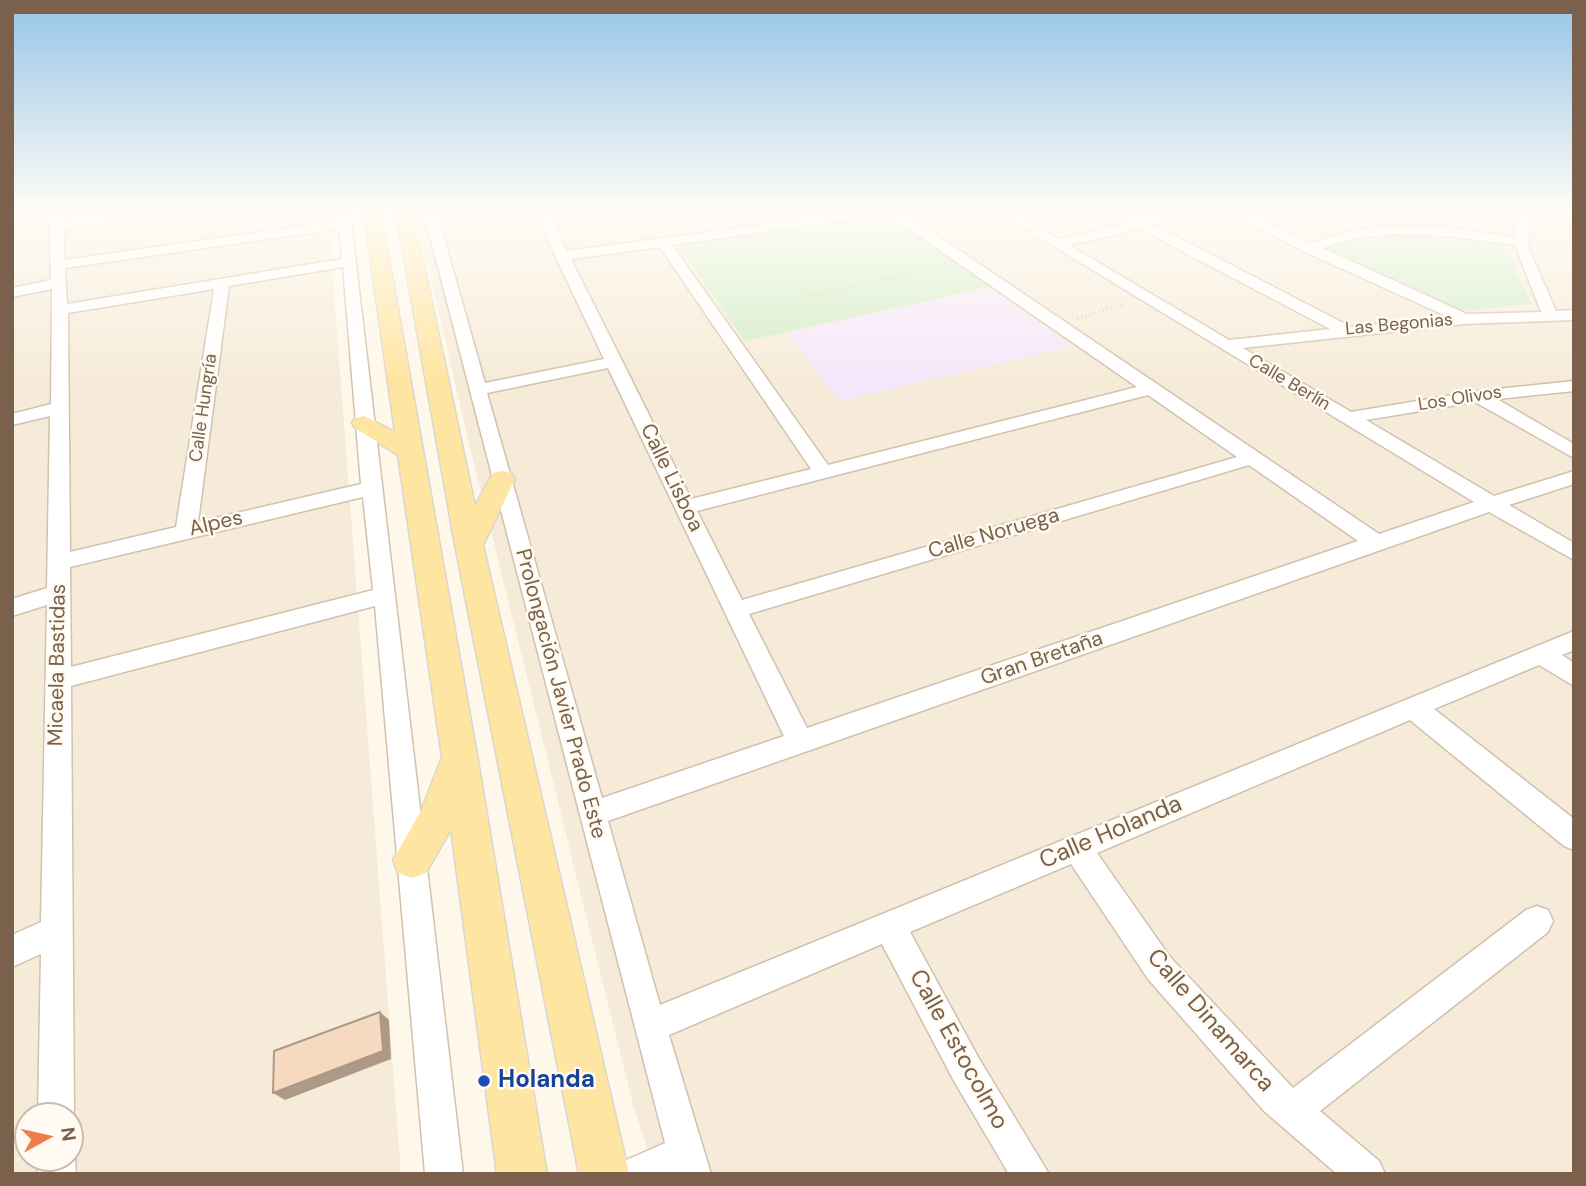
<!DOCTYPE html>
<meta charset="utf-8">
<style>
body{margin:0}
#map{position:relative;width:1586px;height:1186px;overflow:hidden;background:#fef8eb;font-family:"DM Sans",sans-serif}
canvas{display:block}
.frame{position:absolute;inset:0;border:14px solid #7b614b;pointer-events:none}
.north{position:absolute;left:14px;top:1102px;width:70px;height:70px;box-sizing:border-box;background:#fffbf2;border:2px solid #cabdaf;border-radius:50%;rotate:82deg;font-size:19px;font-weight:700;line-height:28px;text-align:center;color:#7b614b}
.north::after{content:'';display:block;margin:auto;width:24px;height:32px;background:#ed7f4a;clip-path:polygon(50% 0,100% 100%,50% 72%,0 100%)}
</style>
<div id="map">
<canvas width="1586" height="1186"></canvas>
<div class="frame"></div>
<div class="north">N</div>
</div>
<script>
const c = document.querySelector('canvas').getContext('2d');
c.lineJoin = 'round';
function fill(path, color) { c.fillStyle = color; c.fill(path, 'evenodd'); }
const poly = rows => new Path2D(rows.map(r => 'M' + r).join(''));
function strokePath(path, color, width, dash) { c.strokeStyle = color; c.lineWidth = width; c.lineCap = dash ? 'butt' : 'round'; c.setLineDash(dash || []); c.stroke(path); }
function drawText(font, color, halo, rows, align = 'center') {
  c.font = font + ' "DM Sans",sans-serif'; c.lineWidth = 5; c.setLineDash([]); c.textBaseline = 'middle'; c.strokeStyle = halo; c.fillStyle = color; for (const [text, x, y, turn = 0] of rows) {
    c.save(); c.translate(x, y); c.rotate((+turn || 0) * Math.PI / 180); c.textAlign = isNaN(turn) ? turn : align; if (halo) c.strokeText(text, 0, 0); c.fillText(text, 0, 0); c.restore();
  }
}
fill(poly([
 [12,213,328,213,401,1174,12,1174],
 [28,1116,70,1116,70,1158,28,1158],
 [416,213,1574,213,1574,1174,656,1174,633,1105,467,435]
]), '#f6ebd8');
fill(poly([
 [989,288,1072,346,839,401,787,333]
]), '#f5e7fb');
fill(poly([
 [891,215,994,286,745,341,677,244],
 [1419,233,1478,237,1503,246,1532,304,1456,311,1315,247,1361,237]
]), '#d3edc7');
const minor = poly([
 [49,213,63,213,63,221,115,213,152,213,146,217,63,229,65,260,338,221,337,213,350,213,463,1174,425,1174,375,606,71,686,74,1116,70,1126,70,1116,38,1116,41,954,12,967,12,935,41,922,47,605,12,616,12,599,47,588,50,416,12,425,12,414,51,404,52,289,12,297,12,288,51,280,49,213],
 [339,229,342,259,67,304,65,268,339,229],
 [343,267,361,484,198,522,229,286,343,267],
 [214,289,176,527,70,552,68,313,214,289],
 [363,497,373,590,71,667,70,567,363,497],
 [424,213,437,213,485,383,604,359,535,213,548,213,567,251,851,213,904,213,1379,534,1474,502,999,213,1015,213,1059,239,1129,223,1114,213,1131,213,1143,220,1172,213,1197,213,1154,225,1351,327,1446,316,1303,251,1230,213,1248,213,1311,243,1353,230,1397,226,1448,228,1515,237,1514,213,1528,213,1529,249,1556,311,1574,310,1574,320,1464,324,1243,348,1351,412,1478,391,1574,381,1574,391,1497,399,1574,444,1574,458,1475,402,1366,420,1494,496,1574,471,1574,484,1509,505,1574,543,1574,560,1489,512,608,821,660,1005,1574,631,1574,650,1562,655,1574,663,1574,686,1539,665,1434,709,1574,819,1574,850,1564,846,1410,720,1097,853,1170,957,1293,1088,1526,910,1537,906,1548,910,1553,921,1548,932,1320,1111,1379,1161,1385,1174,1337,1174,1264,1111,1148,979,1071,864,910,932,978,1057,1049,1174,1009,1174,954,1081,882,944,669,1035,711,1174,618,1174,624,1161,665,1143,424,213],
 [890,214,890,216,1137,387,828,465,672,245,890,214],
 [1140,229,1330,329,1229,340,1069,245,1140,229],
 [1397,234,1448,236,1515,245,1541,312,1467,314,1323,248,1354,238,1397,234],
 [660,247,811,469,691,499,571,259,660,247],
 [608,368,784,736,602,798,487,393,608,368],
 [1148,395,1237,457,742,600,697,511,1148,395],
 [1249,465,1358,541,807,728,749,614,1249,465],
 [1562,213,1574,213,1574,218,1563,216,1562,213],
 [70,1147,75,1158,76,1174,38,1174,37,1158,70,1158,70,1147]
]);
const major = poly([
 [364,213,381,213,477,755,547,1174,497,1174,451,829,426,873,412,878,398,873,393,860,422,809,442,757,398,455,355,428,352,423,355,418,364,416,395,432,364,213],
 [396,213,413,213,475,506,493,473,502,471,511,473,515,479,483,545,629,1174,579,1174,455,545,396,213]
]);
strokePath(minor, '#d2c1ae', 3);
strokePath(major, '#ddd6d0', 3);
strokePath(poly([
 [795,298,909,274],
 [1077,319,1127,303]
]), '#dbbea2', 2.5, [1, 3.5]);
fill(minor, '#fff');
fill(major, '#fee5a1');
fill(poly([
 [380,1012,389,1020,391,1059,285,1100,273,1093]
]), '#ac9986');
const building = poly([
 [380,1012,383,1051,273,1093,274,1051,380,1012]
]);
fill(building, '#f5dac0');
strokePath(building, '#ac9986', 2);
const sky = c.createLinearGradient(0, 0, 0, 380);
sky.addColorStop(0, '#97c5e8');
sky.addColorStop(0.56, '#fffcf6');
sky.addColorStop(1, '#fffcf600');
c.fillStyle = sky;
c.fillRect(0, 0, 1586, 380);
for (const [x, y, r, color] of [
 [484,1081,7,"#1a4fb4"]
]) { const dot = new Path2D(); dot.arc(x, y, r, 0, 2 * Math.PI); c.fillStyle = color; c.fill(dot); strokePath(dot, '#fffbf2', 2.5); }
drawText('18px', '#7b614b', '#fffbf2', [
 ["Las Begonias",1399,325,-5],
 ["Calle Berlín",1289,383,31],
 ["Los Olivos",1460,399,-9],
 ["Calle Hungría",204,408,-82]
]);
drawText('21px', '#7b614b', '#fffbf2', [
 ["Calle Lisboa",671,478,64],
 ["Alpes",216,524,-13],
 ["Calle Noruega",994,534,-16],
 ["Gran Bretaña",1042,659,-19],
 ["Micaela Bastidas",58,665,-89],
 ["Prolongación Javier Prado Este",560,694,75]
]);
drawText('24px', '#7b614b', '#fffbf2', [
 ["Calle Holanda",1111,833,-23],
 ["Calle Dinamarca",1210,1021,49],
 ["Calle Estocolmo",958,1050,61]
]);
drawText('bold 24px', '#164399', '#fffbf2', [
 ["Holanda",498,1081]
], 'left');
</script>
